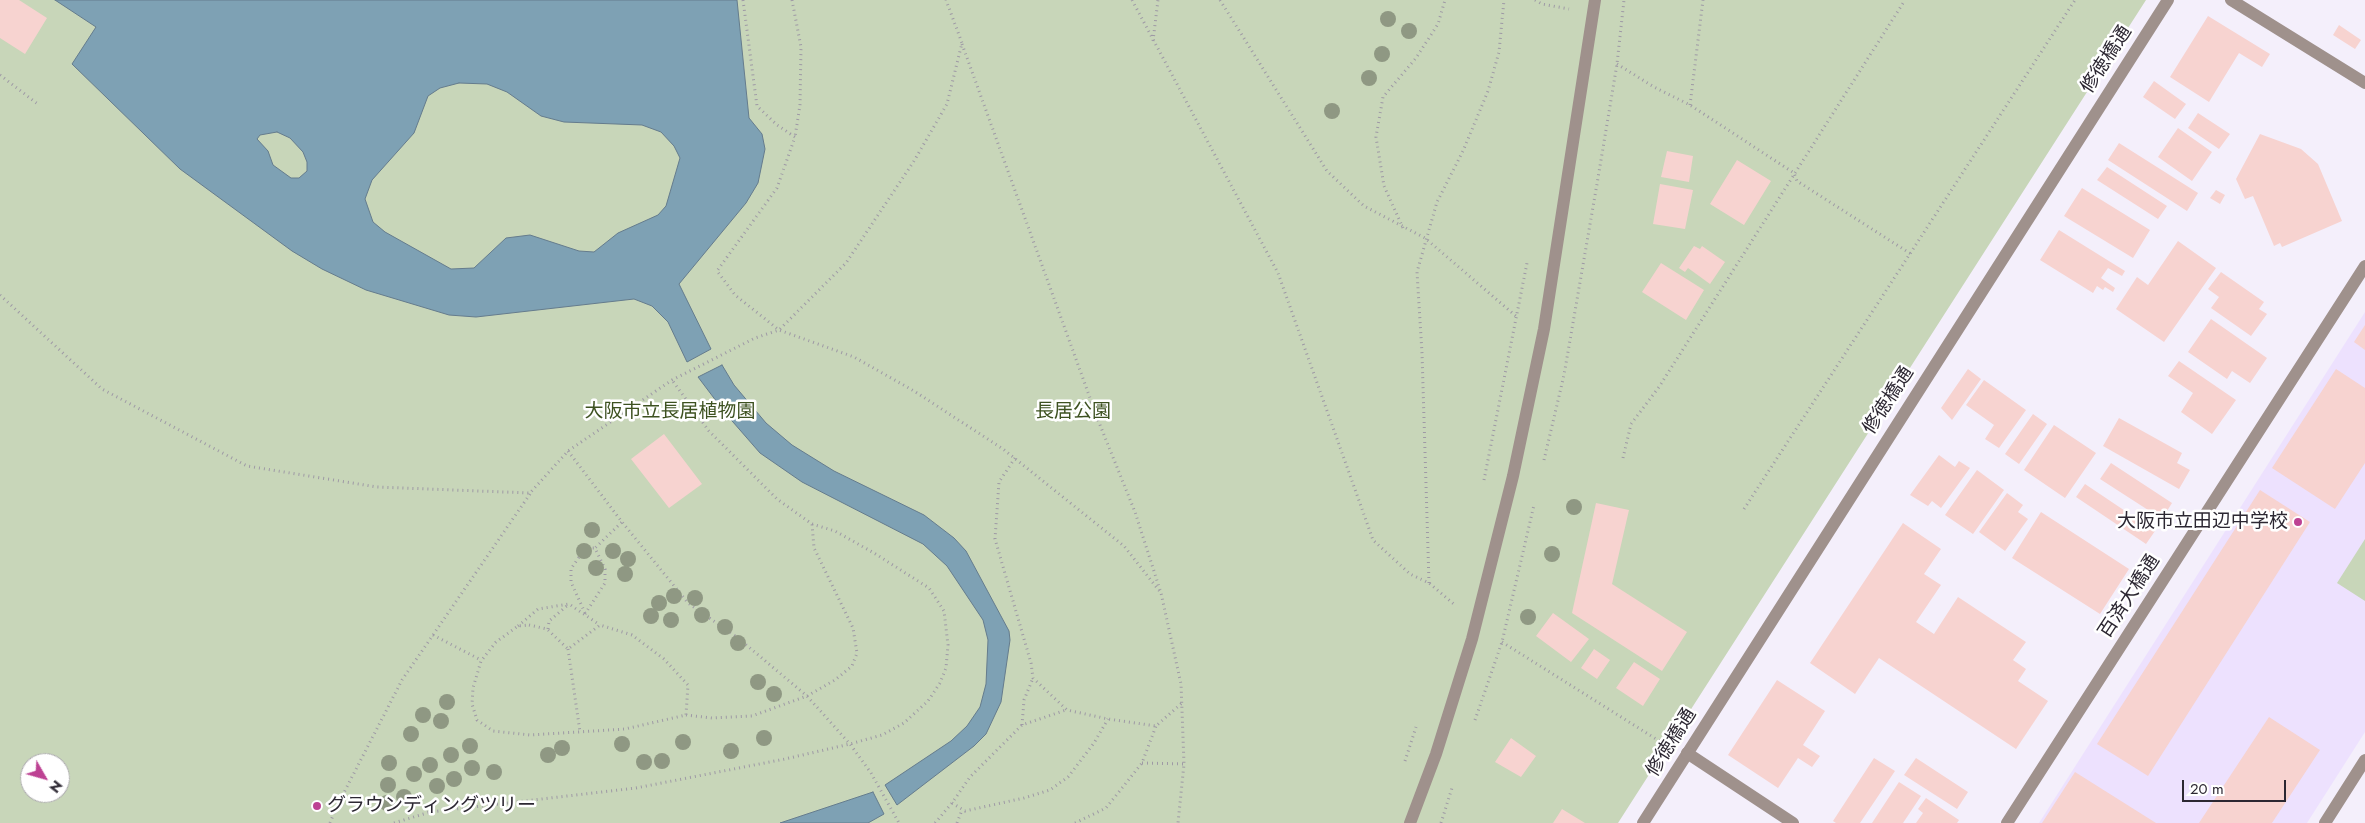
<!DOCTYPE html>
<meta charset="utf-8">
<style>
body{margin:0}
#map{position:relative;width:2365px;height:823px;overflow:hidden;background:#f4effb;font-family:Jost,sans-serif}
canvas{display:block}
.north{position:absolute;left:20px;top:753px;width:50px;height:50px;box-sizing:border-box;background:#fff;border:1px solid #aba9ad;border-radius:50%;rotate:128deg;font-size:14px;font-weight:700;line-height:20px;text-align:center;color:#2c2732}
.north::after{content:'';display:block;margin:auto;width:18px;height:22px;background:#bd4293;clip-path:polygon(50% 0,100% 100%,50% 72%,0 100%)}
.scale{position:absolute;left:2182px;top:780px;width:104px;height:22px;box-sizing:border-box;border:2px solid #2c2732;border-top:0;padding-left:6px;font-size:15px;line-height:18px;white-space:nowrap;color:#2c2732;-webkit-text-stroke:4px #fff;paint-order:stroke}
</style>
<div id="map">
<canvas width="2365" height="823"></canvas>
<div class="north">N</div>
<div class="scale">20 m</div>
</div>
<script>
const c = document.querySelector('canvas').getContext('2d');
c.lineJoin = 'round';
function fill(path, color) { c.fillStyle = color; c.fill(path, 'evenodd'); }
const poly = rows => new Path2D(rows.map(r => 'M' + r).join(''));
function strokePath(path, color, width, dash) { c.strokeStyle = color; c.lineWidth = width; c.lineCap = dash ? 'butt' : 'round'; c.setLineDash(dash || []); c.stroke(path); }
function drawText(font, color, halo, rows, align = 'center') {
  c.font = font + ' Jost,"Noto Sans JP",sans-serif'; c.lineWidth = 5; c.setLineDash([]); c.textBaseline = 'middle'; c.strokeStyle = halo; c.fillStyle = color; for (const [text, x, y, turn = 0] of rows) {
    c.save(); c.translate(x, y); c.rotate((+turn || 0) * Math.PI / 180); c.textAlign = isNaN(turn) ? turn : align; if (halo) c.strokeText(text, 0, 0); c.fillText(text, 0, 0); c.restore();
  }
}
fill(poly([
 [2365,312,2365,732,2307,823,2039,823]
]), '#ede1fe');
fill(poly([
 [0,0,2146,0,1618,823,0,823],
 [30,763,60,763,60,793,30,793],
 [2365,539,2365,601,2337,583]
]), '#c8d6b9');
const water = poly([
 [55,0,737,0,749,118,762,134,765,149,758,183,746,203,679,284,711,349,687,362,668,322,652,306,634,299,476,317,449,315,366,290,322,269,292,251,180,169,72,64,96,27,55,0],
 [459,83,487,84,507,92,541,116,564,122,642,125,661,132,674,146,680,158,666,206,658,215,618,233,594,252,579,251,530,235,506,238,474,268,451,269,385,232,373,222,365,199,372,180,414,133,428,96,440,88,459,83],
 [277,132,290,138,303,152,307,162,307,171,299,178,291,178,273,165,268,151,257,139,260,135,277,132],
 [722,365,734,385,766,423,792,445,834,471,924,515,954,538,966,551,1009,631,1010,640,1001,702,986,734,974,746,897,805,885,785,951,741,967,726,980,707,986,684,988,640,983,620,947,566,923,544,802,482,760,453,726,414,698,377,722,365],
 [873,792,884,814,868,823,780,823,873,792]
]);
fill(water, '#7ea1b4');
strokePath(water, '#657c8d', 1);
fill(poly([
 [0,0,19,0,47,18,25,54,0,38],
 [2208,16,2270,54,2262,67,2239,53,2209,102,2170,77],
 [2339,25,2361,40,2355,49,2333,35],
 [2154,81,2186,104,2175,119,2143,97],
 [2198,113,2230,134,2219,149,2188,128],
 [2178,128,2212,152,2192,181,2158,157],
 [2260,134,2301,149,2318,164,2342,221,2282,247,2280,243,2274,246,2253,196,2245,199,2236,179],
 [2119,143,2198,193,2187,211,2108,160],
 [1667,151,1693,156,1689,182,1661,177],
 [1737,160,1771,181,1744,225,1710,204],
 [2107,167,2167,206,2158,219,2097,180],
 [1660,184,1693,190,1685,229,1653,224],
 [2082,188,2150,230,2133,258,2064,216],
 [2216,190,2225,195,2220,204,2210,198],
 [2059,230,2125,271,2122,276,2108,268,2101,278,2115,288,2113,292,2105,287,2103,290,2097,286,2093,293,2040,260],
 [2178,241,2216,268,2164,342,2116,309,2137,277,2148,285],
 [1694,246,1700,249,1702,246,1725,262,1710,284,1688,268,1685,272,1679,268],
 [1661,263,1704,290,1686,320,1642,292],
 [2221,272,2264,302,2259,309,2267,314,2251,336,2211,308,2219,297,2208,289],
 [2211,319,2267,358,2250,383,2232,371,2227,379,2188,352],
 [2365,325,2365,350,2354,342],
 [2179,361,2236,400,2212,434,2181,412,2193,393,2168,376],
 [1968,369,1981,379,1952,420,1941,408],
 [2336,369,2365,388,2365,463,2335,509,2272,468],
 [1984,380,2026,410,1999,448,1985,439,1994,425,1966,405],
 [2033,414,2047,424,2019,464,2005,454],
 [2119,418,2182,453,2177,463,2190,470,2179,489,2103,446],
 [2054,425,2096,453,2065,498,2024,470],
 [664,434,702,484,669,508,631,459],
 [1939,455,1955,467,1959,461,1970,468,1941,508,1932,501,1928,506,1910,495],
 [2111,463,2172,503,2162,519,2100,479],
 [1977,470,2004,490,1973,534,1945,515],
 [2085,484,2155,531,2146,544,2076,497],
 [2260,490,2310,522,2148,776,2097,744],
 [2007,493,2023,505,2018,512,2028,519,2005,551,1979,532],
 [1596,503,1629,510,1612,584,1687,632,1662,671,1572,613],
 [2041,512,2129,569,2100,614,2012,558],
 [1903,523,1941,549,1924,574,1941,585,1916,622,1934,634,1958,597,2026,642,2013,660,2026,669,2018,681,2048,701,2016,749,1879,658,1855,694,1810,663],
 [1553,613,1589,639,1571,662,1536,636],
 [1594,649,1610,660,1597,679,1581,668],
 [1634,662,1660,679,1643,706,1616,688],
 [1777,680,1825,711,1803,745,1820,756,1812,767,1798,758,1778,788,1728,755],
 [2269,717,2320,750,2272,823,2199,823],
 [1511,738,1536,756,1521,777,1495,762],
 [1874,758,1895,771,1860,823,1836,823,1833,821],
 [1916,758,1968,792,1957,809,1904,775],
 [2075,772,2156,823,2042,823],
 [1899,782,1921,796,1903,823,1872,823],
 [1926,798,1959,820,1957,823,1916,823,1923,813,1918,809],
 [1562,809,1585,823,1553,823]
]), '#f7d3d0');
strokePath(poly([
 [743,0,757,106,777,125,795,137,777,188,717,271,735,295,779,330,854,357,914,391,1003,449,1124,546,1161,593],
 [792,0,801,47,800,105,795,137],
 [1132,0,1278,273,1373,540,1410,574,1429,583,1455,605],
 [1220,0,1327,171,1364,206,1425,238,1517,317],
 [1535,0,1542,4,1569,9],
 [1153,41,1158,0],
 [962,44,1098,420,1135,512,1161,593,1181,684,1184,764,1178,823],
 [1617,64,1654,87,1690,105,1794,173,1797,181,1911,254],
 [0,75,39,105],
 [1690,105,1703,0],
 [1403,228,1384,186,1376,137,1383,97,1416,58,1438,24,1445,0],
 [0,295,102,389,247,466,377,487,530,493,568,451,672,380,755,338,779,330,846,263,914,161,947,104,962,43,946,0],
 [568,451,622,522,688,603,738,638,807,696,835,680,852,666,857,653,853,628,814,548,812,524],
 [1015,458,999,482,995,539,1031,663,1033,678,1067,710,1108,719,1156,726,1182,703],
 [1623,458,1631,424,1659,387,1905,0],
 [1544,460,1564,375,1598,178,1617,64,1624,0],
 [1484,480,1527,263],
 [1744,509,2075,0],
 [1429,583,1422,353,1417,272,1437,202,1463,151,1488,91,1499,52,1504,0],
 [585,613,571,582,571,569,585,548,595,548],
 [585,614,605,583,605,569,595,548,622,522],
 [529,625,547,629,568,649,600,625,632,635,664,659,688,685,686,715,625,729,530,735,493,731,477,720,472,704,473,688,481,661,496,642,518,626,529,625],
 [518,626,538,609,569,604,600,625],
 [548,629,549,621,568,605],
 [433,635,481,660],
 [1502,642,1664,744],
 [568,649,580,732],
 [686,715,712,718,752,716,807,696,850,744,871,773,899,823],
 [1475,720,1502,642,1534,505],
 [1022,725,1024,700,1033,678],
 [1405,761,1416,727],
 [1142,763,1184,764],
 [952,803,965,811,1024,798,1050,790,1068,777,1094,743,1108,719],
 [330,823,336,808,402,680,530,494],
 [394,823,430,812,636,788,785,759,850,744,882,735,904,723,928,701,940,683,946,668,948,645,944,611,929,588,874,553,835,531,812,524,777,499,709,431,672,380],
 [935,823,952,803,970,777,1022,725,1066,710],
 [957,823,962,810],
 [1075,823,1106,808,1142,763,1156,726],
 [1441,823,1452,788]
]), '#9e99a5', 3, [1, 4]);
strokePath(poly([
 [1410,823,1436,754,1472,639,1513,476,1544,329,1595,0]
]), '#9f918c', 12);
strokePath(poly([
 [2231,0,2365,83],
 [1643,823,2168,0],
 [2325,823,2365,760]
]), '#9f918c', 12);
strokePath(poly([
 [1687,753,1793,823],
 [2007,823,2365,266]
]), '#9f918c', 12);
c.fillStyle = '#8f9883';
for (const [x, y] of [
 [1388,19],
 [1409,31],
 [1382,54],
 [1369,78],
 [1332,111],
 [1574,507],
 [592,530],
 [584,551],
 [613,551],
 [1552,554],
 [628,559],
 [596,568],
 [625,574],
 [674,596],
 [695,598],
 [659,603],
 [702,615],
 [651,616],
 [1528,617],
 [671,620],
 [725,627],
 [738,643],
 [758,682],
 [774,694],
 [447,702],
 [423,715],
 [441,721],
 [411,734],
 [764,738],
 [683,742],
 [622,744],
 [470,746],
 [562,748],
 [731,751],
 [451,755],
 [548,755],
 [662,761],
 [644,762],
 [389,763],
 [430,765],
 [472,768],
 [494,772],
 [414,774],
 [454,779],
 [388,785],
 [437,786],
 [404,797],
 [387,803]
]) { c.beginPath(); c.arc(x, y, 8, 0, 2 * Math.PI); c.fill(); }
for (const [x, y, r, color] of [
 [2298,522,5,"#bd4293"],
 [317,806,5,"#bd4293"]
]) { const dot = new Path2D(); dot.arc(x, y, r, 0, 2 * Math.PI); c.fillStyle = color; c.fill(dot); strokePath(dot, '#fff', 2); }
drawText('19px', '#2c2732', '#fff', [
 ["修徳橋通",2107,60,-57],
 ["修徳橋通",1889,401,-57],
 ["百済大橋通",2130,597,-57],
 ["修徳橋通",1672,743,-58]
]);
drawText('19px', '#3d5120', '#fff', [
 ["大阪市立長居植物園",670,412],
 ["長居公園",1073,412]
]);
drawText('19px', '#2c2732', '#fff', [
 ["大阪市立田辺中学校",2288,522],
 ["グラウンディングツリー",327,806,"left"]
], 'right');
</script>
